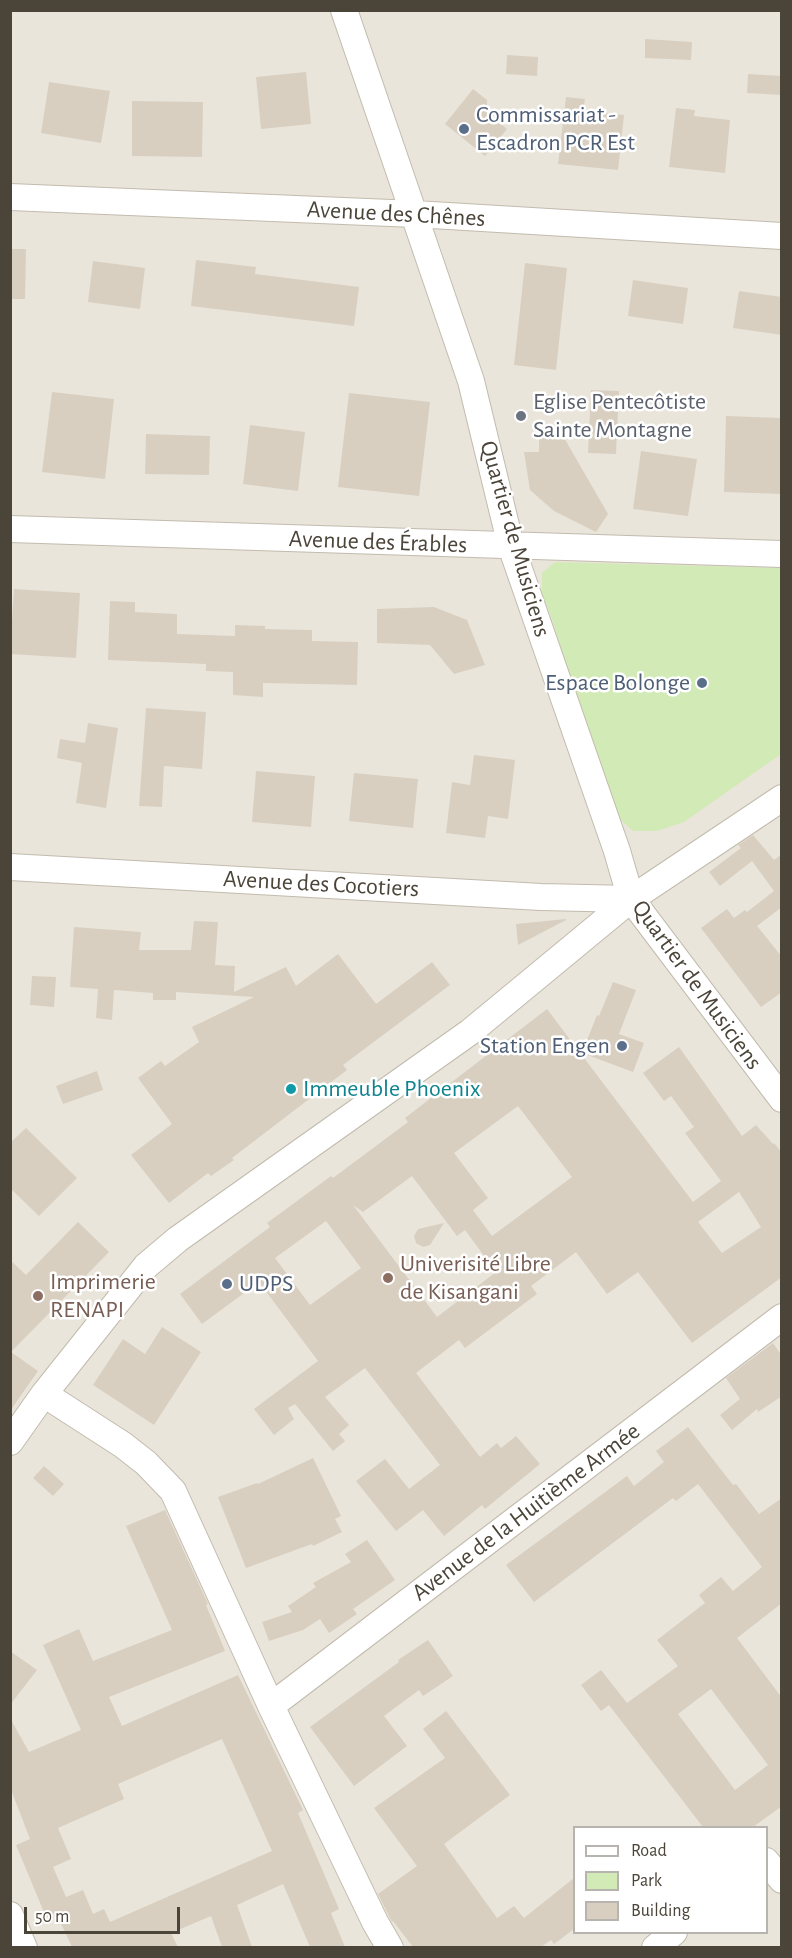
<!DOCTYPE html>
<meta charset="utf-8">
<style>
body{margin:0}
#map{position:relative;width:792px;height:1958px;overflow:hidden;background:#f6f3ec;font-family:"Alegreya Sans",sans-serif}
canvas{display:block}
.frame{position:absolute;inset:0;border:12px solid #4b4439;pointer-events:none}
.legend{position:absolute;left:573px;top:1826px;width:195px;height:108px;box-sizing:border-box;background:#fff;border:2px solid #b7b4b0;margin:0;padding:8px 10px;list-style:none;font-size:18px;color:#4b4439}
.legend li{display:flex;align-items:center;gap:12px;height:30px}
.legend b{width:30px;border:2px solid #b7b4b0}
.scale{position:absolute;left:24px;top:1907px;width:156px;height:27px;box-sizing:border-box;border:3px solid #4b4439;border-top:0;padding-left:8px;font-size:18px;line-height:21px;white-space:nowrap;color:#4b4439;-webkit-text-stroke:4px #fff;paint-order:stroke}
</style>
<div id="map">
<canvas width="792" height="1958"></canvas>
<div class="frame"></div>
<ul class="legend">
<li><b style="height:8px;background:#fff"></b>Road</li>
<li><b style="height:16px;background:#d2eab5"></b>Park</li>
<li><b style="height:16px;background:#d8cfc1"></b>Building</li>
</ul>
<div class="scale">50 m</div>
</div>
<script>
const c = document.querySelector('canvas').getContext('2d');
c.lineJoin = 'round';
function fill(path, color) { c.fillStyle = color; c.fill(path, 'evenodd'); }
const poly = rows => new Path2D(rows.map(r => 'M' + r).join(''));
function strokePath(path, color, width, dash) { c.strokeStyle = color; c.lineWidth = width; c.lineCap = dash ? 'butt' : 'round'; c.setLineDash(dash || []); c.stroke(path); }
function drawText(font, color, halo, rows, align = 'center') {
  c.font = font + ' "Alegreya Sans",sans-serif'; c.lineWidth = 5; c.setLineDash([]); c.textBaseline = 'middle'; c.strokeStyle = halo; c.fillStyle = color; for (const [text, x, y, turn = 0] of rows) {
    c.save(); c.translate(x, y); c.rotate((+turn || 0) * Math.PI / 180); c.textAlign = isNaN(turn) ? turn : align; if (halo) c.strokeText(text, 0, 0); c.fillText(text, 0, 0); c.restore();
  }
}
fill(poly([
 [11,11,781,11,781,1947,11,1948],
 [574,1828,766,1828,766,1932,574,1932]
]), '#eae5da');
fill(poly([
 [555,562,781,568,781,754,684,822,657,831,633,831,619,818,575,695,552,619,542,594,542,573]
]), '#d2eab5');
fill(poly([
 [645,39,692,42,691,60,645,58],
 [507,55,538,57,537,76,506,74],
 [306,72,311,124,261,129,256,77],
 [748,74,782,76,782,95,747,93],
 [49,82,110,91,101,143,41,133],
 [473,89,487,100,487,107,484,110,507,129,485,156,445,124],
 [566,97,585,99,583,110,624,115,618,170,558,164],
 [132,101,203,102,202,157,132,156],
 [676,108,695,110,694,116,730,120,725,173,669,167],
 [10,249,26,249,25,299,10,299],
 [196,260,256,267,255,274,359,287,354,326,191,306],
 [93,261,145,268,140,309,88,302],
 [525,263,567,268,556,370,514,365],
 [633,280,688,288,683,324,628,316],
 [739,291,782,297,782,335,733,328],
 [591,390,619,391,616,454,588,453],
 [52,392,114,399,105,479,42,472],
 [349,393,430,402,419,496,338,487],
 [726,416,782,418,782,494,724,492],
 [250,425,305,432,298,491,243,484],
 [146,434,210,436,209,475,145,474],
 [563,436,608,514,596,532,554,511,530,490,524,452,539,452,539,438],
 [641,451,697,459,688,516,633,509],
 [14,589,80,593,76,658,10,654],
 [110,601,135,602,135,612,177,614,177,634,235,636,235,625,265,626,265,629,312,630,312,641,358,642,357,685,263,683,263,697,233,695,233,672,206,671,206,664,108,660],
 [434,607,467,620,485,665,454,674,430,645,377,643,377,609],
 [146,708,206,712,202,769,164,766,162,807,139,806],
 [88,723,118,728,106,808,76,803,82,763,57,758,60,739,85,743],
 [474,755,515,760,508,819,488,816,485,838,446,833,452,782,470,785],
 [256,771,315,776,311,827,252,822],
 [354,773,418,779,413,828,349,821],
 [753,835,774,860,782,854,782,907,757,926,782,957,782,992,761,1007,701,928,727,909,734,918,745,910,747,912,774,891,752,861,720,886,709,872,741,848,738,845],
 [566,919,566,920,518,945,516,924],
 [194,921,218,922,215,965,235,966,234,992,286,967,296,986,338,954,376,1004,432,962,450,985,343,1065,347,1070,232,1158,234,1160,211,1176,208,1173,169,1203,131,1155,172,1124,138,1078,161,1061,165,1066,199,1042,192,1027,254,997,176,992,176,1000,153,1000,153,993,114,990,112,1020,96,1018,98,989,70,987,74,927,141,932,139,950,191,950],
 [32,976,56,977,54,1007,30,1005],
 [613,982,636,990,619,1034,644,1043,633,1072,582,1053,597,1015,599,1016],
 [547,1009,693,1202,721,1181,685,1133,694,1127,671,1096,664,1101,643,1073,679,1047,742,1136,756,1125,773,1144,774,1143,782,1153,782,1277,692,1343,638,1272,607,1294,576,1252,531,1286,537,1294,465,1348,459,1340,416,1373,480,1457,497,1443,501,1448,516,1436,540,1464,485,1509,482,1505,444,1536,423,1510,396,1531,356,1481,385,1459,409,1489,440,1465,365,1368,325,1397,349,1425,339,1434,345,1441,333,1451,295,1404,288,1408,294,1419,274,1435,254,1409,318,1361,259,1282,202,1324,180,1294,270,1227,267,1223,331,1176,333,1178,408,1122,405,1118],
 [518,1106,572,1177,492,1236,473,1210,488,1198,454,1153],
 [412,1176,457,1236,465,1230,496,1272,437,1317,353,1205,363,1212],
 [739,1192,761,1227,722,1253,698,1222],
 [326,1221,361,1268,310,1305,275,1258],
 [97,1071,103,1090,63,1104,56,1086],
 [26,1128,77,1178,39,1216,10,1188,10,1143],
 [78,1222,109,1252,11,1352,38,1371,10,1411,10,1260,26,1275],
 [444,1223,430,1245,423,1247,416,1243,414,1236,418,1229],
 [162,1327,201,1352,154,1425,93,1385,123,1339,145,1354],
 [773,1343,782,1356,782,1396,758,1412,757,1409,732,1430,720,1415,740,1399,726,1378],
 [688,1427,733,1485,736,1484,759,1514,782,1498,782,1603,737,1638,782,1698,782,1806,753,1827,703,1827,609,1705,601,1711,581,1685,601,1670,627,1703,678,1666,657,1640,705,1603,699,1595,721,1577,733,1591,762,1567,698,1484,676,1501,673,1498,534,1602,506,1565,627,1476,634,1486,664,1462,656,1451],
 [711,1689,768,1765,735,1790,678,1714],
 [313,1458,341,1516,335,1519,342,1532,313,1546,312,1544,246,1568,218,1497,257,1483,258,1484],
 [44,1466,64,1484,53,1496,33,1478],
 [165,1510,208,1604,206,1605,225,1651,109,1697,122,1726,238,1675,303,1810,298,1813,339,1909,331,1913,345,1947,310,1947,283,1884,237,1905,252,1947,222,1947,211,1916,171,1933,178,1947,72,1947,56,1913,46,1917,16,1845,30,1839,10,1787,10,1718,29,1752,81,1730,43,1645,79,1629,93,1661,172,1630,126,1526],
 [222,1739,272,1851,110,1922,104,1909,93,1914,83,1890,66,1897,53,1867,71,1859,58,1828,124,1799,118,1784],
 [367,1540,395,1580,353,1609,357,1614,329,1633,320,1619,303,1630,269,1641,262,1622,292,1612,288,1606,316,1587,313,1583,351,1562,345,1554],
 [428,1640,453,1676,423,1696,419,1690,384,1716,407,1746,354,1786,310,1727,399,1662,398,1660],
 [10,1651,37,1670,10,1705],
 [446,1711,510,1795,444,1844,497,1918,514,1906,524,1918,574,1878,574,1929,554,1944,551,1940,541,1947,413,1947,393,1921,392,1922,378,1894,417,1866,374,1808,445,1758,423,1729]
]), '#d8cfc1');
const minor = poly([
 [344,10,471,381,511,546,617,851,631,899,782,1099],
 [10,197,415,214,782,236],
 [10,529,782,554],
 [10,867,541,897,631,899],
 [44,1394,123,1445,146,1463,173,1491,271,1706,375,1922,390,1948],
 [10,1442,44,1394,146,1266,178,1239,470,1032,631,899,782,798],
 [271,1706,782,1317],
 [766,1861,782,1880],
 [10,1915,24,1948],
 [655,1948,674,1932]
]);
strokePath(minor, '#c2bbae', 28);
strokePath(minor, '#fff', 26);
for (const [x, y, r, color] of [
 [464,129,6,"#5c6f8a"],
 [521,416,6,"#6b7280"],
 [702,683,6,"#5c6f8a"],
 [622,1046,6,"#5c6f8a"],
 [291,1089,6,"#0f9aa8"],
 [388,1278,6,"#8d6e63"],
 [227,1284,6,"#5c6f8a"],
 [38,1296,6,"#8d6e63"]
]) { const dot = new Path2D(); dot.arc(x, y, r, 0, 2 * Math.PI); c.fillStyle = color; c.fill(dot); strokePath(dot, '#fff', 2); }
drawText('24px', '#4e5e75', '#fff', [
 ["Commissariat -",476,115],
 ["Escadron PCR Est",476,143],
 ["Espace Bolonge",690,683,"right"],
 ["Station Engen",610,1046,"right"],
 ["UDPS",239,1284]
], 'left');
drawText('24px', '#4b4439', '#fff', [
 ["Avenue des Chênes",396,214,3],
 ["Quartier de Musiciens",515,539,74],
 ["Avenue des Érables",378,542,2],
 ["Avenue des Cocotiers",321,884,3],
 ["Quartier de Musiciens",697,985,54],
 ["Avenue de la Huitième Armée",526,1512,-37]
]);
drawText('24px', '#5b616d', '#fff', [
 ["Eglise Pentecôtiste",533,402],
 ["Sainte Montagne",533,430]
], 'left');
drawText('24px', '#0d838f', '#fff', [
 ["Immeuble Phoenix",303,1089]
], 'left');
drawText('24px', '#785e54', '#fff', [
 ["Univerisité Libre",400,1264],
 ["de Kisangani",400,1292],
 ["Imprimerie",50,1282],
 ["RENAPI",50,1310]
], 'left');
</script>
